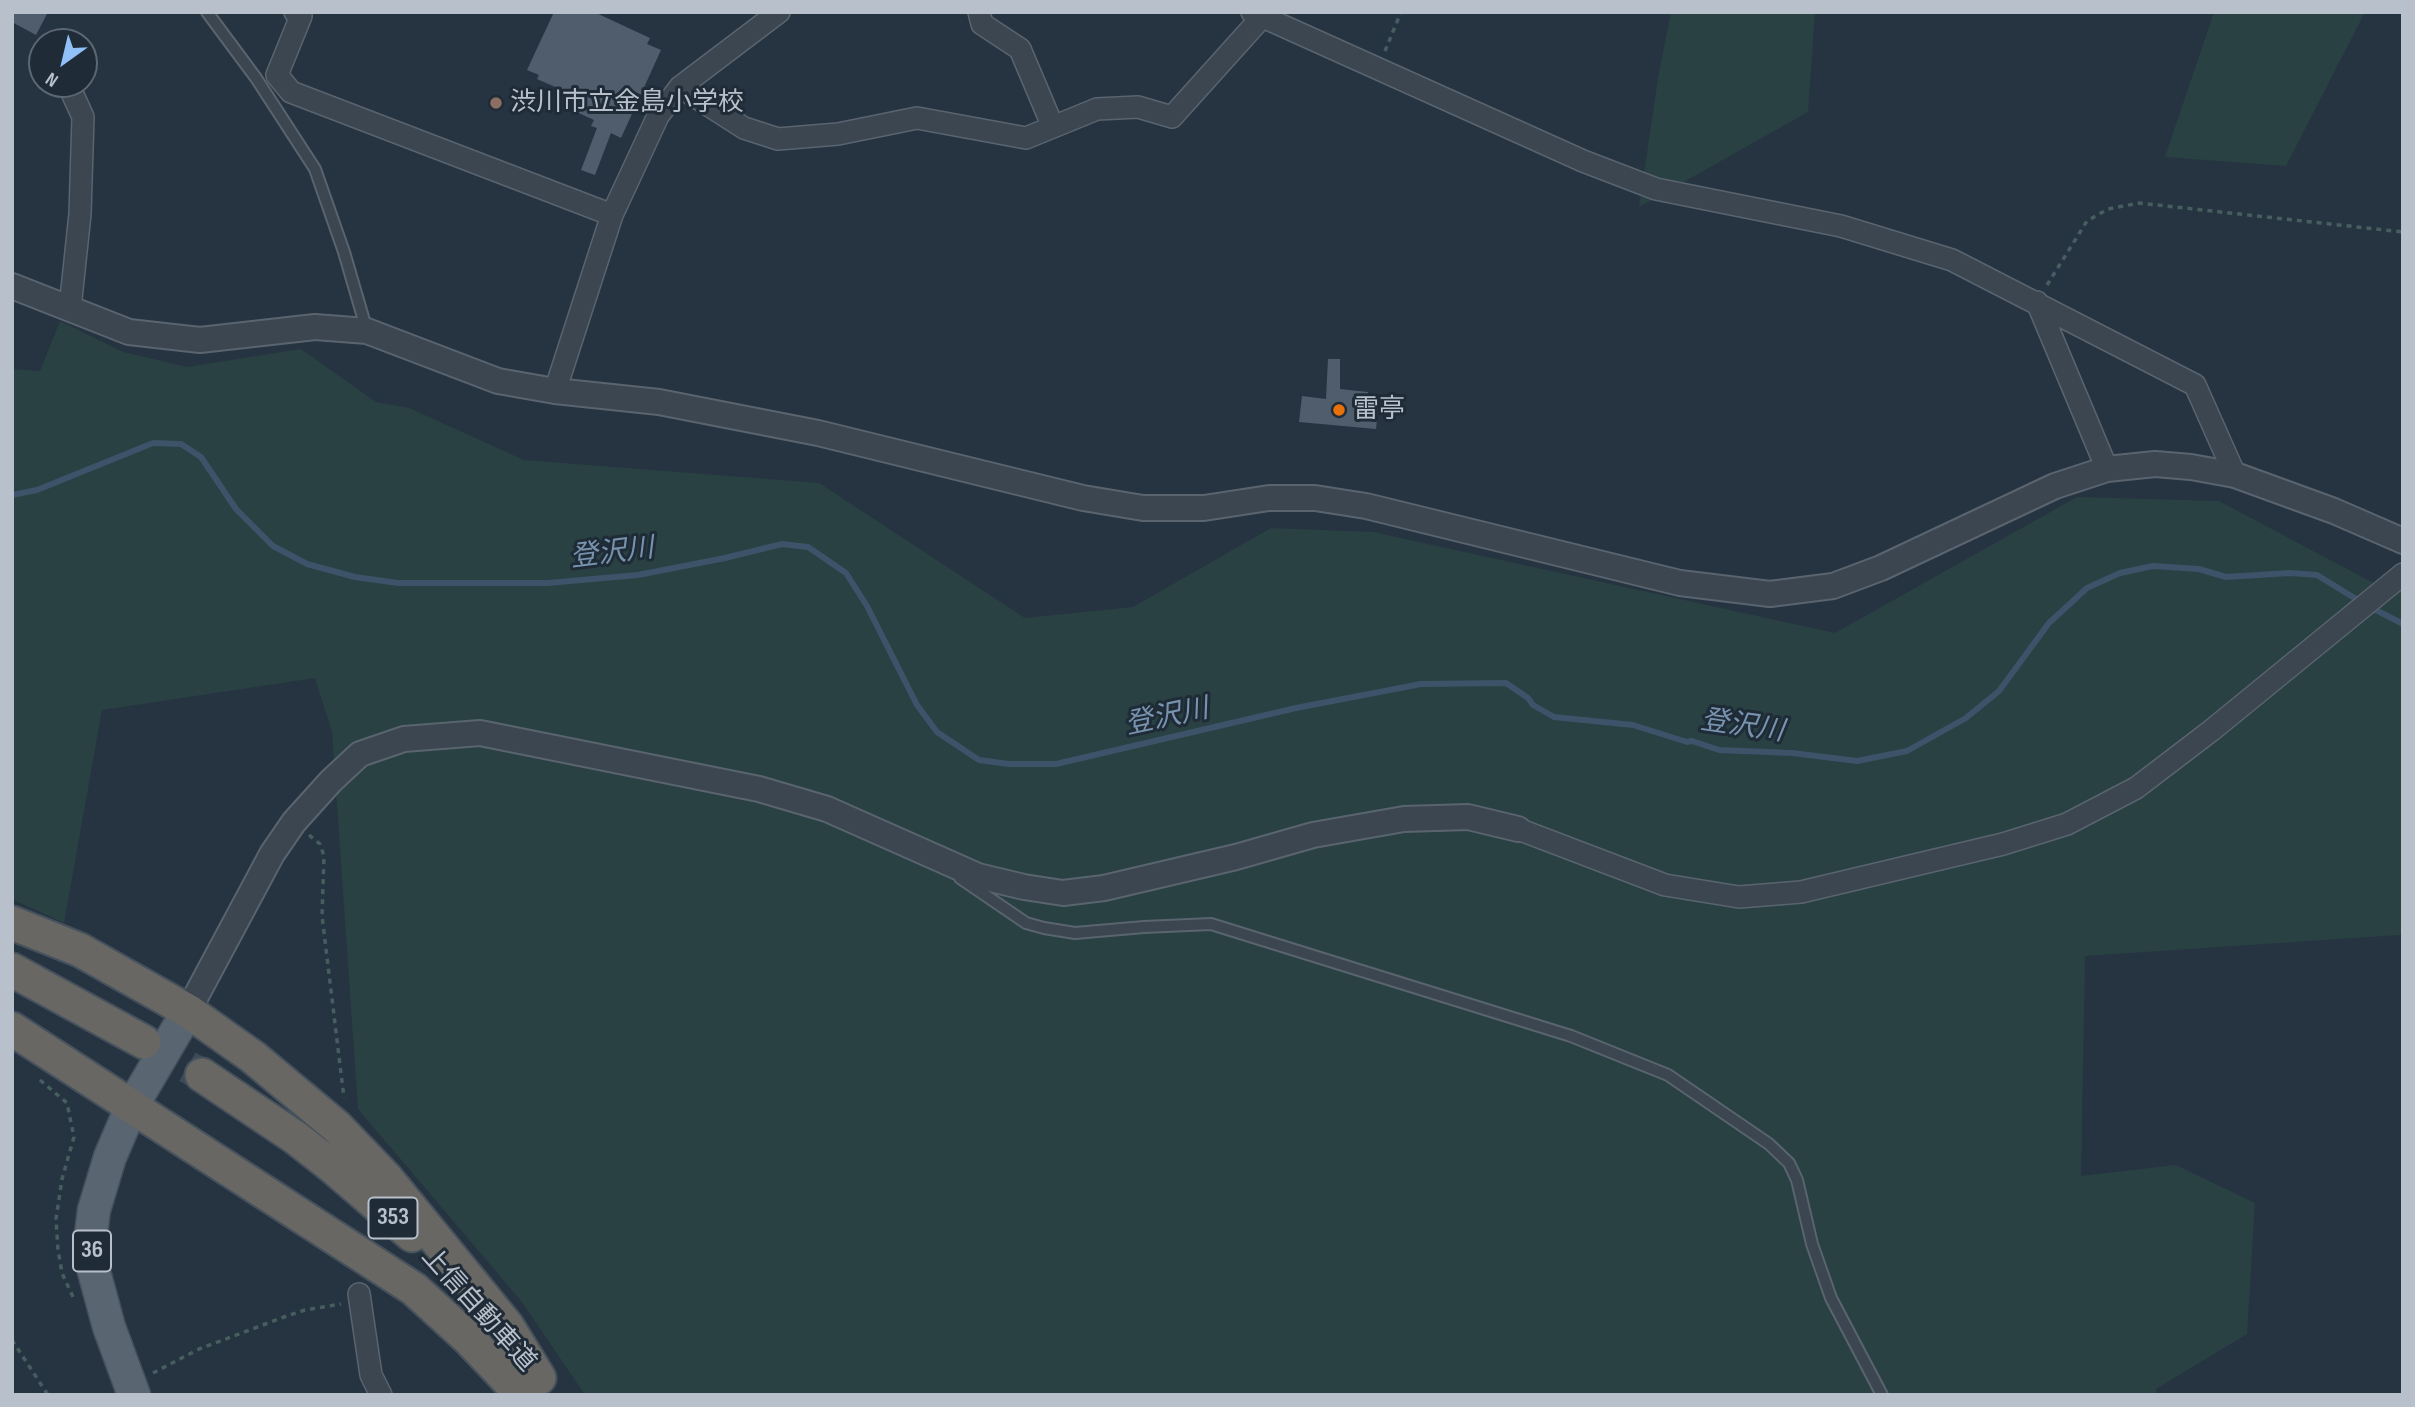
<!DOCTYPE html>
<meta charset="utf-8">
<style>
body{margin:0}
#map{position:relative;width:2415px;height:1407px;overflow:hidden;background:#263442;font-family:"Sofia Sans Condensed",sans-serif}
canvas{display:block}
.frame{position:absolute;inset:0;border:14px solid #b8c1cb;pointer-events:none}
.north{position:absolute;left:28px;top:28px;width:70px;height:70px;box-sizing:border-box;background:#1f2b37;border:2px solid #5c6772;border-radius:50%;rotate:214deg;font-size:19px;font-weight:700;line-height:28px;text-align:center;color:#b8c1cb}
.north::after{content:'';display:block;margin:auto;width:24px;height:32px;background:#91bff7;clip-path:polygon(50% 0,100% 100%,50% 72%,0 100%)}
</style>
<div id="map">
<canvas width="2415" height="1407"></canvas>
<div class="frame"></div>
<div class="north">N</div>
</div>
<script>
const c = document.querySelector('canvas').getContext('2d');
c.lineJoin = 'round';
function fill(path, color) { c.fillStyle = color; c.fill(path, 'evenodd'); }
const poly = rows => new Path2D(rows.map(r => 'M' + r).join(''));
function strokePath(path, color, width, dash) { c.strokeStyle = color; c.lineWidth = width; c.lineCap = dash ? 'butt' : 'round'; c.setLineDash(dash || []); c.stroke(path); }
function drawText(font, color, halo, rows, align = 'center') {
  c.font = font + ' "Sofia Sans Condensed","Noto Sans JP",sans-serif'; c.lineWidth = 6; c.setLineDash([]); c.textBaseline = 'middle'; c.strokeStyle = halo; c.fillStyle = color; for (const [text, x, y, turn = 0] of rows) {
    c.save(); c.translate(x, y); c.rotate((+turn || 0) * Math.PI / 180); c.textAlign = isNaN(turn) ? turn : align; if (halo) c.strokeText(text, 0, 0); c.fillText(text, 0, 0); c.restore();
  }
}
fill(poly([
 [1671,12,1815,12,1808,112,1639,207,1659,72],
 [2214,12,2365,12,2286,166,2165,157],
 [60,321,123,352,187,367,301,349,376,402,409,408,524,460,819,483,1025,618,1133,607,1271,528,1373,532,1835,633,2077,497,2219,501,2381,587,2403,591,2403,933,2399,935,2085,956,2081,1176,2176,1165,2255,1203,2247,1334,2156,1389,2157,1395,585,1395,522,1302,358,1109,332,732,315,678,102,710,64,923,12,899,12,369,40,371]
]), '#294142');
strokePath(poly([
 [12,495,37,490,153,443,181,444,201,457,236,509,273,546,307,564,355,577,398,583,548,583,638,575,725,558,782,544,808,547,846,573,867,606,917,705,937,732,979,760,1009,764,1056,764,1296,708,1421,684,1506,683,1528,698,1533,705,1554,717,1633,725,1687,742,1692,741,1719,750,1792,753,1857,761,1907,751,1966,718,1999,691,2049,623,2087,588,2120,573,2153,566,2199,569,2226,577,2290,573,2317,575,2361,602],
 [2370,607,2403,624]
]), '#3c536a', 6);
fill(poly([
 [12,12,48,12,36,35,12,22],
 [554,12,594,12,650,38,647,44,661,50,621,138,611,133,595,175,581,170,597,128,591,126,594,120,570,109,576,96,537,79,539,75,527,70],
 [1328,359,1340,359,1340,389,1368,392,1368,396,1379,397,1376,429,1299,422,1302,396,1326,399]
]), '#505d6c');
strokePath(poly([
 [144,1042,202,1075]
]), '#3c4957', 33, [33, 17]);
const service = poly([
 [207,12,256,78,315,169,344,252,367,331],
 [960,878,1026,923,1044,928,1075,933,1144,927,1211,924,1571,1036,1668,1075,1769,1144,1789,1163,1797,1180,1812,1244,1831,1298,1882,1395]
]);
const minor = poly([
 [295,12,301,16,277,75,291,92,612,215,555,391],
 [979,12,982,24,1020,49,1053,127],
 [1252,12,1583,161,1656,189,1841,226,1952,260,2195,385,2235,475],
 [68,84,83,117,80,214,70,308],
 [680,87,744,128,778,139,838,134,917,118,1026,138,1097,109,1138,107,1172,117,1262,17],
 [612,215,658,116,680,87,779,12],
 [2037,302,2107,469],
 [1518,829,1665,885,1739,897,1801,892,2003,844,2067,824,2136,788,2212,730,2403,574],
 [359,1294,371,1375,381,1395]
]);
const tertiary = poly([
 [12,286,129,332,200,340,315,327,367,331,498,381,555,391,659,402,818,433,1083,498,1143,508,1204,508,1269,498,1315,498,1366,506,1680,583,1770,594,1833,586,1881,568,2055,486,2107,469,2155,464,2191,467,2235,475,2334,511,2403,541],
 [188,1011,272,854,294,822,331,781,360,754,404,739,480,733,759,789,827,809,978,876,1024,887,1063,893,1104,888,1236,857,1313,835,1404,819,1468,817,1518,829]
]);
const primary = poly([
 [134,1395,109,1327,93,1268,91,1234,94,1210,110,1157,131,1108,188,1011]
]);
const trunk = poly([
 [12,923,80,950,188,1011,253,1057,337,1127,386,1178,507,1326,539,1378],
 [12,970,144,1042],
 [12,1029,414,1289,469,1339,522,1395],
 [202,1075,296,1138,333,1167,412,1235]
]);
strokePath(service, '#59646f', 14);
strokePath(minor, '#59646f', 24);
strokePath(tertiary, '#59646f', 28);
strokePath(primary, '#444f5b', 35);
strokePath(trunk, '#45515c', 37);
strokePath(poly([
 [1385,51,1401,12],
 [2047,285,2087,221,2108,209,2139,203,2403,232],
 [309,835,320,844,324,856,322,916,344,1098],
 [40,1080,67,1103,74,1137,62,1179,56,1219,58,1250,62,1273,73,1297],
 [12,1340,48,1395],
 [153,1373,199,1349,284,1317,305,1310,341,1304]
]), '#475e5f', 3.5, [5, 5]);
strokePath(service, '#3b4651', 10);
strokePath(minor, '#3b4651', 21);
strokePath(tertiary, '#3b4651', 24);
strokePath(primary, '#596571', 32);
strokePath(trunk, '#686764', 33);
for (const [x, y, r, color] of [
 [496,103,7,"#8d6e63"],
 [1339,410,7,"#e8710a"]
]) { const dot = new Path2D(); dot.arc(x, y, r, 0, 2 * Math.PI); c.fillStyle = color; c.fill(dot); strokePath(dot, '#1f2b37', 2.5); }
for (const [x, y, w] of [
 [393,1218,49],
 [92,1251,38]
]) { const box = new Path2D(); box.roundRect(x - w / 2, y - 20.5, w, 41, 5); c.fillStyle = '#1f2b37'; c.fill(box); strokePath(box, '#b8c1cb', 2); }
drawText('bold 24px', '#b8c1cb', null, [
 ["353",393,1218],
 ["36",92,1251]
]);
drawText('26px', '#b8c1cb', '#1f2b37', [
 ["渋川市立金島小学校",510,103],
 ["雷亭",1353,410]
], 'left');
drawText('26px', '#b8c1cb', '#1f2b37', [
 ["上信自動車道",478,1310,48]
]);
drawText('italic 28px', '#7893ae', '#1f2b37', [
 ["登沢川",612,554,-7],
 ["登沢川",1167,718,-12],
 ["登沢川",1742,727,8]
]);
</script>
